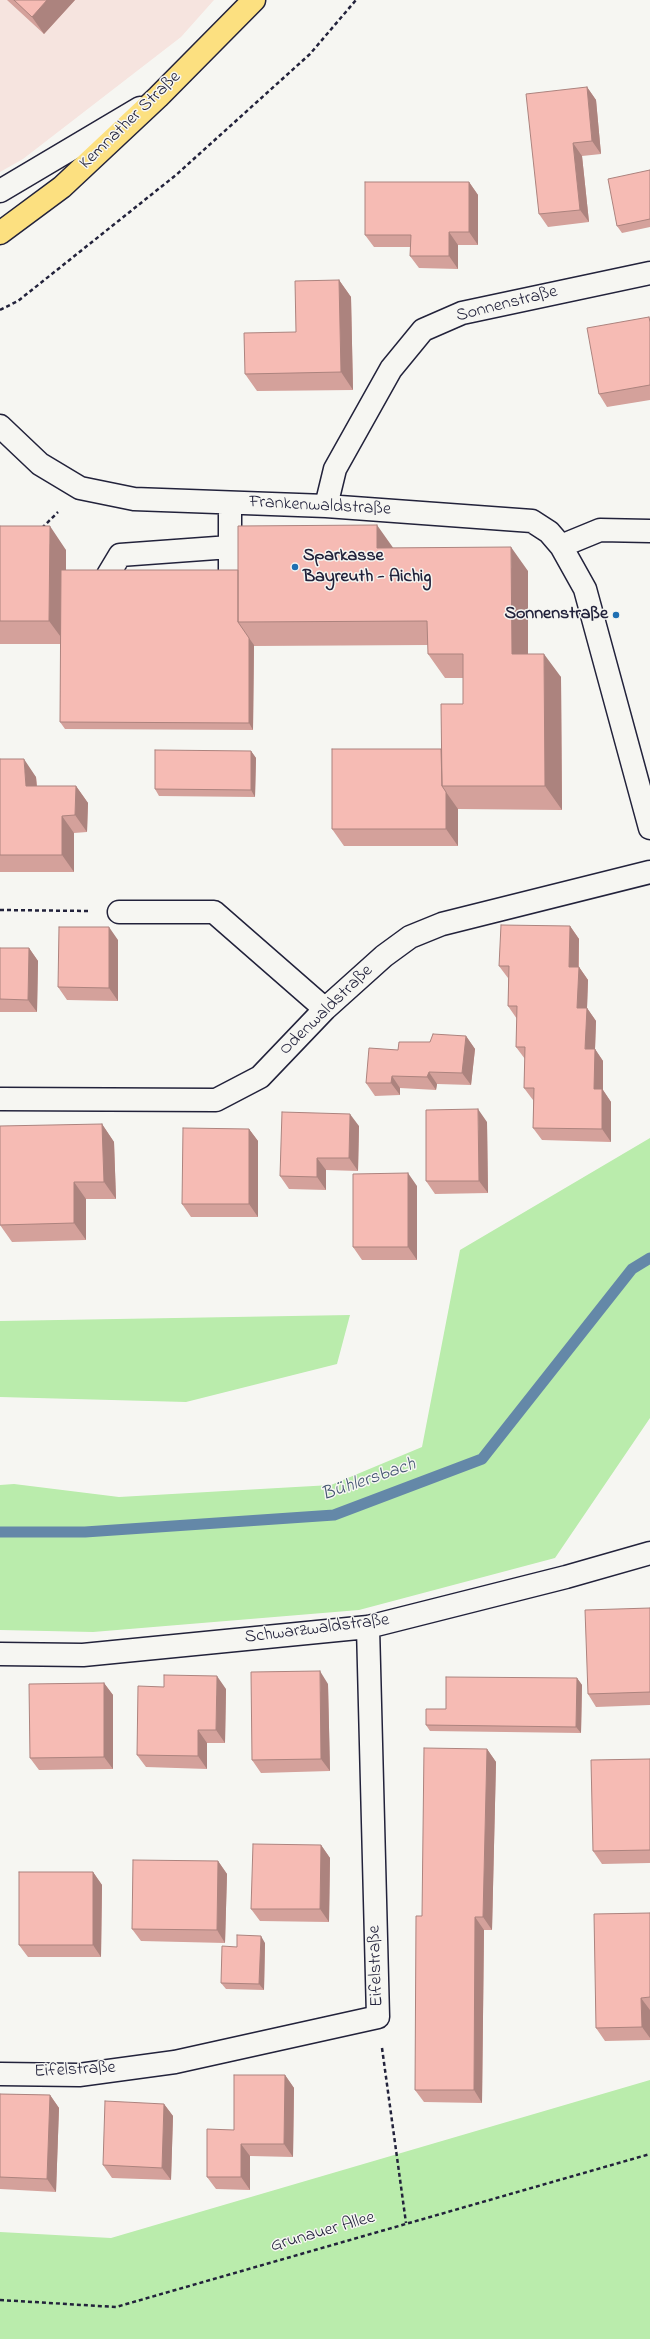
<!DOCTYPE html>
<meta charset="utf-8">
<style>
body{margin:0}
canvas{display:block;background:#f6f6f2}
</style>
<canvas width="650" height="2339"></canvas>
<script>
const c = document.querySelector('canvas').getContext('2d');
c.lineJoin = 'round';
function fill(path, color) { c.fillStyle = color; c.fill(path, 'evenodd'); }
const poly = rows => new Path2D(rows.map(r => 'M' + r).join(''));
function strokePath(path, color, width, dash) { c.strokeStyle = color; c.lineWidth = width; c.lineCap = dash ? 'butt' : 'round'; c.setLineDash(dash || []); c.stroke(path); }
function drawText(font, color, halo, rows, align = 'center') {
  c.font = font + ' "Indie Flower",sans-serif'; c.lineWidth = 3; c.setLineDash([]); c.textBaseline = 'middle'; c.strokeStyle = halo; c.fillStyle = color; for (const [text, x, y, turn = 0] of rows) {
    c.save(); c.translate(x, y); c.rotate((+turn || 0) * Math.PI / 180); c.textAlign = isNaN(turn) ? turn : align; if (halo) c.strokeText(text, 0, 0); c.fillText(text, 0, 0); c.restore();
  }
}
fill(poly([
 [0,0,214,0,181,37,23,159,0,172]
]), '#f6e4df');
fill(poly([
 [650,1138,650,1418,555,1558,359,1610,93,1632,0,1630,0,1485,14,1484,119,1497,331,1485,422,1447,460,1250],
 [350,1315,337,1364,186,1402,0,1397,0,1321],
 [650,2080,650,2339,0,2339,0,2232,111,2238]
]), '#baecac');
strokePath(poly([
 [0,1532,85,1532,334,1515,482,1459,632,1269,650,1258]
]), '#6488a8', 11);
const minor = poly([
 [0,191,140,108],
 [0,426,40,464,80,488,134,499,326,506,532,521,549,532,561,546,585,589,650,828],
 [326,506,335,469,391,369,423,330,462,313,650,273],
 [561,546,600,530,650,531],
 [108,575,120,555,230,547],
 [230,577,230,503],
 [119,912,214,912,325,1009],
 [0,1099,216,1100,260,1077,325,1009,384,956,410,937,442,924,650,872],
 [0,1654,83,1655,368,1627,566,1577,650,1553],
 [0,2074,79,2075,175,2062,378,2017,368,1627]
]);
const major = poly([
 [0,233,62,187,158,97,254,0]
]);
strokePath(minor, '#22223b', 25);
strokePath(major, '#22223b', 25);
strokePath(poly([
 [0,310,18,301,176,175,310,54,356,0],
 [42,528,58,512],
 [0,910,89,911],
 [382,2048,406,2223],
 [0,2300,116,2307,650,2154]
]), '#22223b', 2.5, [4, 3]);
strokePath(minor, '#f6f6f2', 22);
strokePath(major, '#fce080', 22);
fill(poly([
 [7,0,75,0,44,34],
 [587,87,596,100,601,154,582,156,589,222,548,227,539,214],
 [650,170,650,227,622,233,617,226],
 [469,182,478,195,478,245,458,245,458,269,419,268,410,256,410,247,374,247,365,235],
 [339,280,351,297,353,390,257,391,245,374,296,332],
 [649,317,650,319,650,400,607,407,599,394],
 [0,526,66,550,66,570,238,570,393,548,528,571,528,654,561,677,562,810,458,809,458,846,344,846,332,829,441,749,463,704,463,678,445,678,428,654,428,645,254,646,254,645,253,730,65,729,60,722,61,644,0,644],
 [251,751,256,758,255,797,159,796,155,789],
 [0,759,36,777,37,786,76,786,88,803,87,832,74,833,74,872,0,872],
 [570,926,579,939,579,967,588,980,587,1008,596,1021,595,1049,603,1061,603,1090,611,1102,611,1142,542,1140,533,1128,533,1100,524,1088,525,1059,516,1047,517,1019,508,1006,508,978,499,966],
 [118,940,118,1001,67,1000,58,987],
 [0,948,29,948,38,961,37,1012,0,1012],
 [466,1036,475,1049,471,1085,437,1084,436,1090,400,1088,400,1095,375,1096,366,1083,398,1050,430,1042],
 [487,1122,488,1193,435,1194,426,1181],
 [102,1124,114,1142,116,1199,86,1199,86,1240,12,1242,0,1225],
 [359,1126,358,1171,326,1170,326,1190,289,1189,280,1176],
 [249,1129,258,1141,258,1217,191,1217,182,1204],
 [417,1186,417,1260,362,1260,353,1247],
 [650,1608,650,1705,596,1707,588,1694],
 [577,1678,582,1685,581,1733,430,1731,426,1725],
 [104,1683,113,1695,113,1769,39,1770,30,1758],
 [328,1684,330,1771,261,1773,252,1760],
 [226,1689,225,1743,207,1743,207,1769,146,1767,137,1755],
 [487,1749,496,1762,492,1930,484,1930,482,2103,424,2102,415,2090,422,1916],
 [650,1759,650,1863,602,1864,593,1851],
 [321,1845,330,1858,329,1922,260,1921,251,1909],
 [218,1861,227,1874,225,1943,141,1941,132,1929],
 [93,1872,102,1885,101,1957,28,1957,19,1945],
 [650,1913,650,2040,605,2041,596,2028],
 [265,1943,264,1990,226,1989,221,1983],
 [285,2075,294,2088,293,2157,250,2156,250,2190,216,2189,207,2177,234,2130],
 [0,2094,50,2095,59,2108,56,2192,0,2189],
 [164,2104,173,2116,171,2180,112,2178,103,2165]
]), '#d4a19b');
fill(poly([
 [47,0,75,0,44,34,32,17],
 [587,87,596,100,601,154,592,141],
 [573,143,582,156,589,222,580,210],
 [469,182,478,195,478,245,469,232],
 [449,232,458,245,458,269,449,256],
 [339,280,351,297,353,390,341,372],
 [377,525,394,549,377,548],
 [50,526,66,550,66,644,49,621],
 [511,547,528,571,528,677,512,654],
 [249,638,254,645,253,730,249,723],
 [544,654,561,677,562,810,545,786],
 [251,751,256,758,255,797,251,790],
 [24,759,36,777,38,803,26,786],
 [76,786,88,803,87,832,75,815],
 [446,792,458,809,458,846,446,829],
 [62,816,74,833,74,872,62,855],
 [570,926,579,939,578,976,579,967,588,980,587,1008,596,1021,595,1049,603,1061,603,1090,611,1102,611,1142,602,1129,569,967],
 [109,927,118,940,118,1001,109,988],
 [29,948,38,961,37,1012,28,1000],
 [466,1036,475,1049,471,1085,462,1073],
 [429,1072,437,1084,436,1090,427,1077],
 [392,1076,400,1088,400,1095,391,1083],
 [478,1109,487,1122,488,1193,479,1181],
 [350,1114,359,1126,358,1171,349,1158],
 [102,1124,114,1142,116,1199,104,1182],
 [249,1129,258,1141,258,1217,249,1204],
 [317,1158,326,1170,326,1190,317,1177],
 [408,1173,417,1186,417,1260,408,1247],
 [74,1182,86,1199,86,1240,74,1223],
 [320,1671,328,1684,330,1771,321,1759],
 [217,1676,226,1689,225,1743,216,1730],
 [577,1678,582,1685,581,1733,576,1727],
 [104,1683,113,1695,113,1769,104,1757],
 [198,1730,207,1743,207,1769,198,1756],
 [487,1749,496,1762,492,1930,483,1917],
 [321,1845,330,1858,329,1922,320,1909],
 [218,1861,227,1874,225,1943,217,1930],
 [93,1872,102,1885,101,1957,93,1945],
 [475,1917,484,1930,482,2103,474,2090],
 [261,1936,265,1943,264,1990,259,1984],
 [641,1998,650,2010,650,2038,642,2027],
 [285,2075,294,2088,293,2157,284,2144],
 [50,2095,59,2108,56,2192,47,2179],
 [164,2104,173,2116,171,2180,162,2168],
 [241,2144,250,2156,250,2190,241,2177]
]), '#ac837e');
const building = poly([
 [14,0,47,0,32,17,14,0],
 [587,87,592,141,573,143,580,210,539,214,526,94,587,87],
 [650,170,650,219,617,226,608,179,650,170],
 [365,182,469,182,469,232,449,232,449,256,410,256,411,235,365,235,365,182],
 [339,280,341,372,245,374,244,333,296,332,295,281,339,280],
 [649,317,650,322,650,385,599,394,587,328,649,317],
 [377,525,377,548,511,547,512,654,544,654,545,786,442,786,441,704,463,704,463,654,428,654,427,621,238,622,238,526,377,525],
 [0,526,50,526,49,621,0,621,0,526],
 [61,570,238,570,238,622,249,638,249,723,60,722,61,570],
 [332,749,441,749,442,786,446,792,446,829,332,829,332,749],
 [155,750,251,751,251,790,155,789,155,750],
 [0,759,24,759,26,786,76,786,75,815,62,816,62,855,0,855,0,759],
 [501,925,570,926,569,967,579,967,577,1008,587,1008,585,1049,595,1049,594,1089,602,1089,602,1129,533,1128,534,1088,524,1088,525,1047,516,1047,517,1006,508,1006,509,966,499,966,501,925],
 [59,927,109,927,109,988,58,987,59,927],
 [0,948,29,948,28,1000,0,999,0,948],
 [433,1034,466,1036,462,1073,429,1072,427,1077,392,1076,391,1083,366,1083,369,1048,398,1050,399,1042,430,1042,433,1034],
 [478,1109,479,1181,426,1181,426,1110,478,1109],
 [282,1112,350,1114,349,1158,317,1158,317,1177,280,1176,282,1112],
 [102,1124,104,1182,74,1182,74,1223,0,1225,0,1126,102,1124],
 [183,1128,249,1129,249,1204,182,1204,183,1128],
 [408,1173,408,1247,353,1247,353,1174,408,1173],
 [650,1608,650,1692,588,1694,585,1610,650,1608],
 [320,1671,321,1759,252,1760,251,1672,320,1671],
 [164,1675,217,1676,216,1730,198,1730,198,1756,137,1755,138,1686,164,1687,164,1675],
 [446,1677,577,1678,576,1727,426,1725,426,1709,446,1709,446,1677],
 [104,1683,104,1757,30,1758,29,1684,104,1683],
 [424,1748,487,1749,483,1917,475,1917,474,2090,415,2090,416,1916,422,1916,424,1748],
 [650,1759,650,1850,593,1851,591,1760,650,1759],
 [253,1844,321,1845,320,1909,251,1909,253,1844],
 [133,1860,218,1861,217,1930,132,1929,133,1860],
 [19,1872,93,1872,93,1945,19,1945,19,1872],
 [650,1913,650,1997,641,1998,642,2027,596,2028,594,1914,650,1913],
 [237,1935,261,1936,259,1984,221,1983,222,1946,237,1947,237,1935],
 [234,2075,285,2075,284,2144,241,2144,241,2177,207,2177,207,2129,234,2130,234,2075],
 [0,2094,50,2095,47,2179,0,2177,0,2094],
 [105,2101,164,2104,162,2168,103,2165,105,2101]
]);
fill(building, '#f6bbb4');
strokePath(building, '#ac837e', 1);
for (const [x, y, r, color] of [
 [295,567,4,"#1f6fb2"],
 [616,615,4,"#1f6fb2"]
]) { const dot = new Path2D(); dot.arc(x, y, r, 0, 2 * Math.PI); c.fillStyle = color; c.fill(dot); strokePath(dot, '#f6f6f2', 1.5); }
drawText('18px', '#22223b', '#f6f6f2', [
 ["Kemnather Straße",131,121,-44],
 ["Sonnenstraße",507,305,-14],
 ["Frankenwaldstraße",320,507,3],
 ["Odenwaldstraße",327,1011,-44],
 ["Schwarzwaldstraße",317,1630,-7],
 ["Eifelstraße",377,1966,-92],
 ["Eifelstraße",75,2071,-3],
 ["Grunauer Allee",323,2233,-16]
]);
drawText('bold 18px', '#22223b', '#f6f6f2', [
 ["Sparkasse",303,557],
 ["Bayreuth - Aichig",303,578],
 ["Sonnenstraße",608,615,"right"]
], 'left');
drawText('italic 19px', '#435571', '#f6f6f2', [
 ["Bühlersbach",369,1481,-19]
]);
</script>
